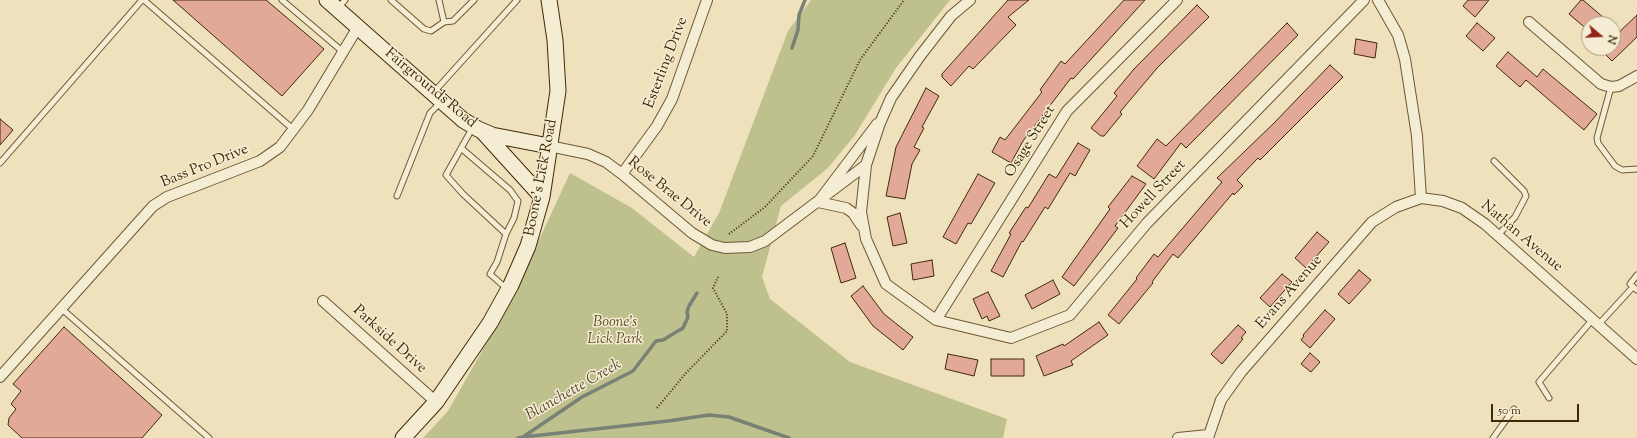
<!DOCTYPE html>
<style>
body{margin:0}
#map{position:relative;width:1637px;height:438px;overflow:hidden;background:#f0e1bd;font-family:"Sorts Mill Goudy",serif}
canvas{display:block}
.north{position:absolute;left:1581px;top:16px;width:40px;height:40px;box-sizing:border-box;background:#f5ecd4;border:1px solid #ad9e82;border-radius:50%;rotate:109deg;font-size:11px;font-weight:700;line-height:16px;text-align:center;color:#402a06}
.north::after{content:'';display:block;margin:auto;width:14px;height:18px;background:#8f2418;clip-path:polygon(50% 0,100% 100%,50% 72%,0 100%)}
.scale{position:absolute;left:1491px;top:404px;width:88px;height:18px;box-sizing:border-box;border:2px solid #402a06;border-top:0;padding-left:5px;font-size:12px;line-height:14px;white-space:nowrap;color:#402a06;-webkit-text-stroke:3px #f5ecd4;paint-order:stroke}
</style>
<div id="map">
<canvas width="1637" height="438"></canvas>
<div class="north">N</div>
<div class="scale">50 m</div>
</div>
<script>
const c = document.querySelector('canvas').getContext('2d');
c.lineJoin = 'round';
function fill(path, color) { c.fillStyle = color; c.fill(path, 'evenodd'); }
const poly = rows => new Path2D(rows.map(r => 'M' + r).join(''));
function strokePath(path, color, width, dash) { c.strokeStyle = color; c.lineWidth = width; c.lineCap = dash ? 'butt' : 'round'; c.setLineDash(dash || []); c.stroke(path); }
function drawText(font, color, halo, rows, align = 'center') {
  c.font = font + ' "Sorts Mill Goudy",serif'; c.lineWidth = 3; c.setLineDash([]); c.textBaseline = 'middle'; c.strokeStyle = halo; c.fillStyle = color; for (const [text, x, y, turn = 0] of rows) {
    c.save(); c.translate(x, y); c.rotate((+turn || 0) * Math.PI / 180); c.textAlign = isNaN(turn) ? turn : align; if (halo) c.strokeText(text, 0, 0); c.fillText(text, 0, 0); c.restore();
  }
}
fill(poly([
 [811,0,950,0,896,68,855,135,828,168,781,206,762,277,770,299,850,362,1007,419,1003,438,423,438,448,411,512,298,570,173,632,208,694,257,719,213,788,31]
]), '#bec18e');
strokePath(poly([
 [792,48,798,30,799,15,805,0],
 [523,437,668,421,709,415,729,417,789,438],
 [518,438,523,437,582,397,633,371,656,341,663,340,683,328,688,317,687,312,689,306,697,293]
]), '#788173', 3.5);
const building = poly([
 [173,0,266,0,324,49,282,96,173,0],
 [1008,0,1029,0,1008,17,1016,25,973,69,969,66,951,86,942,77,942,74,1008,0],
 [1124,0,1145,0,1073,79,1071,78,1023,141,1011,163,992,152,1000,137,1005,140,1042,92,1040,90,1061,61,1065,64,1124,0],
 [1468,0,1489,0,1475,17,1463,6,1468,0],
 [1581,0,1583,0,1611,24,1589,24,1589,31,1569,14,1581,0],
 [1197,5,1209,17,1158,67,1120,112,1122,114,1104,136,1101,136,1091,128,1117,96,1114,93,1134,69,1197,5],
 [1637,15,1637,37,1612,61,1599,48,1613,48,1613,38,1637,15],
 [1287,23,1298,35,1186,148,1181,143,1154,179,1137,166,1157,139,1166,146,1287,23],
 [1477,23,1495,38,1483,51,1466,36,1477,23],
 [1356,39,1377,43,1375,58,1354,54,1356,39],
 [1508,52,1537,77,1543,69,1597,114,1584,130,1526,80,1520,87,1496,66,1508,52],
 [1330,65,1343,77,1260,160,1258,158,1237,180,1243,186,1234,195,1233,193,1178,258,1173,254,1152,282,1153,283,1119,324,1108,315,1137,279,1136,278,1154,254,1158,257,1222,182,1217,178,1273,124,1330,65],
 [926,88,939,96,922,127,924,128,914,147,920,150,912,164,905,199,886,196,896,147,926,88],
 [0,119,13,130,0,145,0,119],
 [1078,143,1090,150,1075,176,1070,173,1048,209,1045,207,1023,242,1022,241,1003,277,991,271,1011,234,1009,233,1026,207,1028,208,1049,174,1056,178,1078,143],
 [978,174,995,183,971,224,968,223,956,244,943,237,978,174],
 [1132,176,1146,184,1115,226,1118,228,1074,286,1062,277,1110,209,1108,207,1132,176],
 [900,213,907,243,893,246,887,217,900,213],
 [1317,232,1329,242,1306,268,1295,258,1317,232],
 [845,243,856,278,841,283,831,248,845,243],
 [932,260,934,276,913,280,911,264,932,260],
 [1359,270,1371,280,1349,304,1338,294,1359,270],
 [1282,274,1292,282,1270,307,1260,298,1282,274],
 [1053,280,1060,294,1032,309,1025,295,1053,280],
 [863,286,884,314,913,337,903,350,873,326,851,296,863,286],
 [988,292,1000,316,989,321,987,316,982,319,973,299,988,292],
 [1325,310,1335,319,1310,348,1301,340,1304,336,1303,335,1325,310],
 [1099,322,1108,335,1071,361,1073,365,1044,376,1036,356,1063,344,1064,346,1099,322],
 [1238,325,1246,332,1241,338,1243,339,1222,364,1211,354,1238,325],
 [64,327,162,415,142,438,22,438,8,425,9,418,16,409,11,404,21,391,13,384,64,327],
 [1310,353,1320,362,1311,372,1301,364,1310,353],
 [948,354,978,360,974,376,945,369,948,354],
 [991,359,1024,359,1024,376,991,376,991,359]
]);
fill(building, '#e2a998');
strokePath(building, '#402a06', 1);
const lane = poly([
 [144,0,294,130],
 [282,0,342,51],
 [391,0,424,29,431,31,444,22],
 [439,0,444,22,453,21,474,0],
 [338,8,345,0],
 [1611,87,1597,138,1598,143,1615,166,1622,170,1637,169],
 [434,92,517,0],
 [473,127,446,175,463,194,506,234,497,262,490,274,507,289],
 [461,148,510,190,518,201,514,218,506,234],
 [1494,161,1524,191,1526,196,1515,217,1498,235],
 [0,163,142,0],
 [397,196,430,113,440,103],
 [1637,275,1630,284,1637,290],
 [62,309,209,438],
 [1599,324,1633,287],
 [1549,398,1539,382,1593,319],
 [1493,438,1514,409]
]);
const street = poly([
 [970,0,951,16,920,56,891,98,880,123,866,165,861,212,866,239,886,284,936,320,1011,338,1070,315,1147,223,1364,0],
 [1378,0,1398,35,1405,59,1417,136,1421,198],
 [1529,22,1601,84,1611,87,1619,86,1637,76],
 [549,146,588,154,606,162,622,174,692,233,712,245,725,248,750,247,765,241,866,165],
 [622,174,657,126,672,99,707,0],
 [861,225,853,213,846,208,818,202,877,124],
 [323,301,436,402],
 [936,320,1067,111,1177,0],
 [0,377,153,206,167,197,260,161,280,147,308,110,358,27],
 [1178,438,1208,435],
 [1208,438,1221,400,1241,372,1372,222,1396,207,1421,198,1443,201,1462,208,1485,224,1637,359]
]);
const secondary = poly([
 [327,0,463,120,478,129,492,135,549,146],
 [483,132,542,197],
 [403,438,436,402,490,323,511,285,528,246,542,197,558,91,555,40,549,0]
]);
strokePath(lane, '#6c5834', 7);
strokePath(street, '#6c5834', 12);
strokePath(secondary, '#402a06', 17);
strokePath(poly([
 [729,234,765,207,813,156,860,60,904,0],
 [657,408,686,373,727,331,727,314,713,288,719,275]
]), '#402a06', 2, [1, 2]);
strokePath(lane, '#f5ecd4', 5);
strokePath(street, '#f5ecd4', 10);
strokePath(secondary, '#f5ecd4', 15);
drawText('15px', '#402a06', '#f5ecd4', [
 ["Esterling Drive",667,63,-69],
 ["Fairgrounds Road",430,89,40],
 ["Osage Street",1031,142,-58],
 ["Bass Pro Drive",205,167,-22],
 ["Boone's Lick Road",542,178,-79],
 ["Rose Brae Drive",669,193,39],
 ["Howell Street",1154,195,-47],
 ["Nathan Avenue",1521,237,40],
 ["Evans Avenue",1290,293,-49],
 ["Parkside Drive",389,340,42]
]);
drawText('italic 15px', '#605028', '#f5ecd4', [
 ["Boone's",615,323],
 ["Lick Park",615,340]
]);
drawText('italic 16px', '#584e33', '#f5ecd4', [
 ["Blanchette Creek",574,391,-30]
]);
</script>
